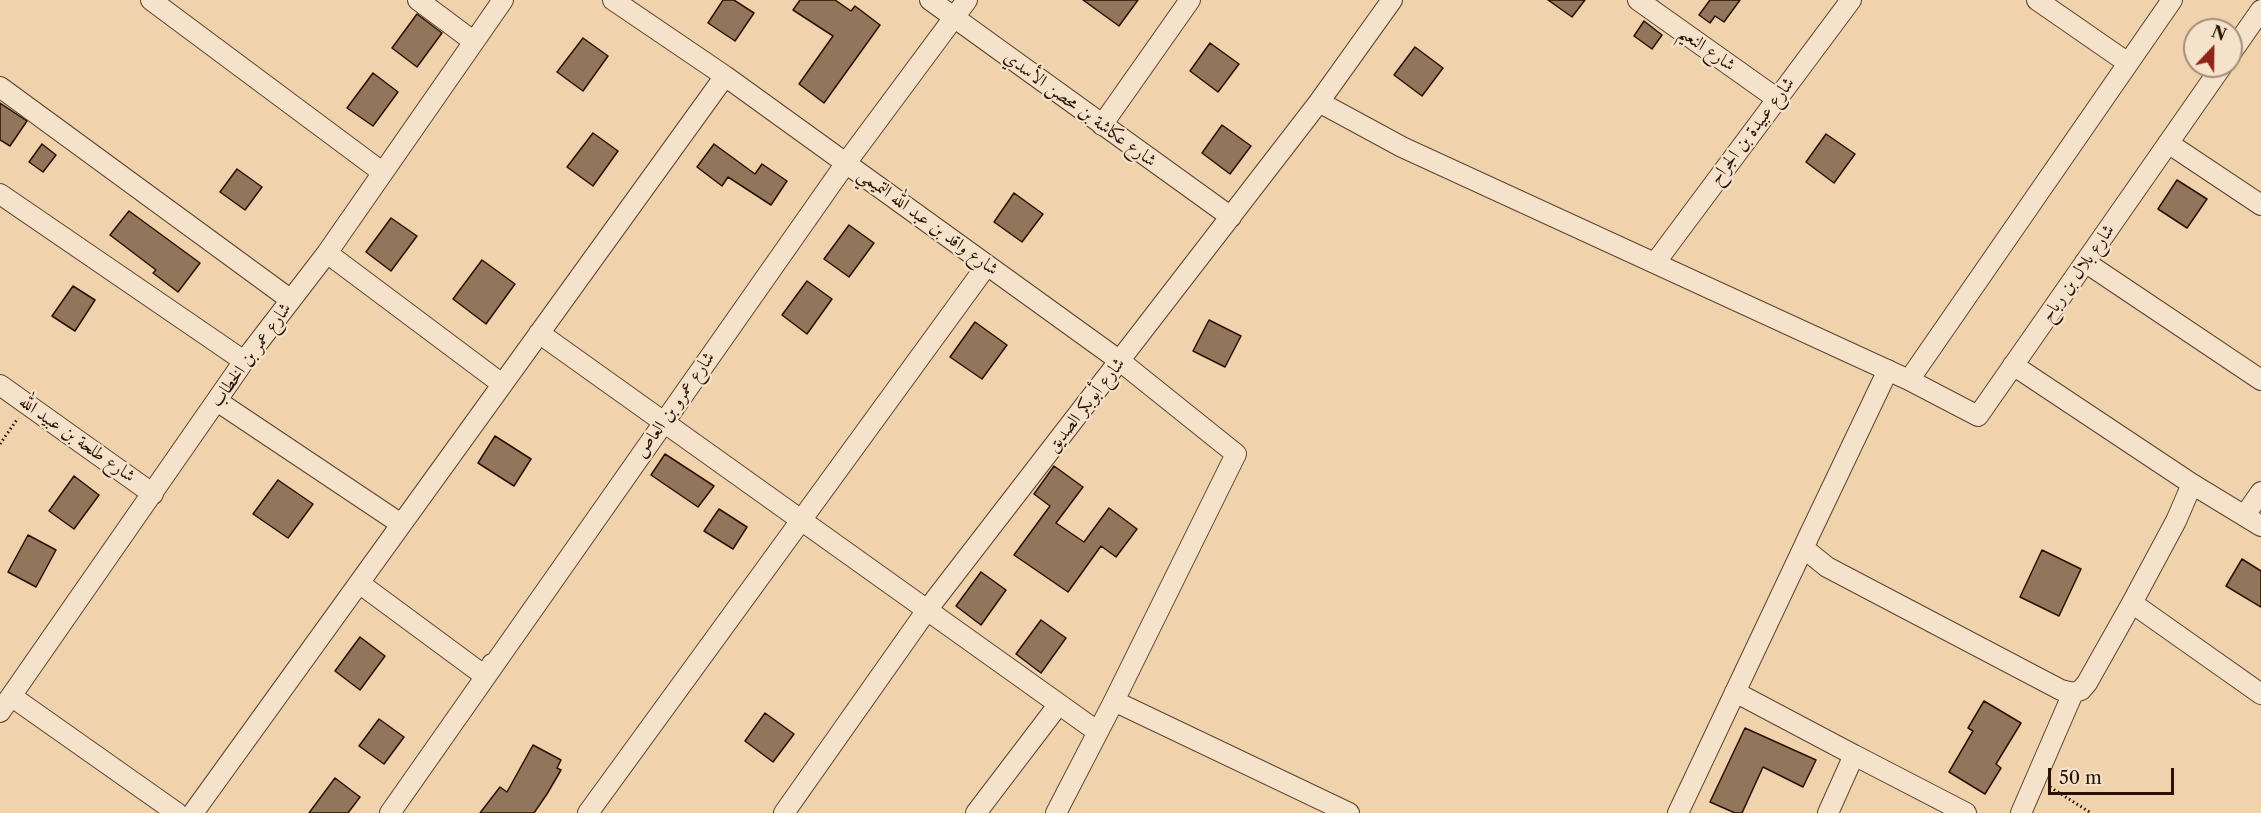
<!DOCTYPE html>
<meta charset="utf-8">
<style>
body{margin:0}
#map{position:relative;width:2261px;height:813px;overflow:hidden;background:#f0d3ad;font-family:"Libre Caslon Text",serif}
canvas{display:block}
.north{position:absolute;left:2183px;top:18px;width:60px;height:60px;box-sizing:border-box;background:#f5e2ca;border:2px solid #a48e7a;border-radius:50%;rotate:22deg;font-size:16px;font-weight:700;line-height:24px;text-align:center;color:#2b1102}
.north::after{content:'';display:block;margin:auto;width:21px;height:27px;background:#8f2418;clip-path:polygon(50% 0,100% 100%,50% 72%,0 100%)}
.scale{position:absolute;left:2048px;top:768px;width:126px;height:27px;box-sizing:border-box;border:3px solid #2b1102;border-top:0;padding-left:8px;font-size:18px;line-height:21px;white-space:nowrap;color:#2b1102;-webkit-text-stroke:4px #f5e2ca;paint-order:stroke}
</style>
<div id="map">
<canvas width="2261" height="813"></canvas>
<div class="north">N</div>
<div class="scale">50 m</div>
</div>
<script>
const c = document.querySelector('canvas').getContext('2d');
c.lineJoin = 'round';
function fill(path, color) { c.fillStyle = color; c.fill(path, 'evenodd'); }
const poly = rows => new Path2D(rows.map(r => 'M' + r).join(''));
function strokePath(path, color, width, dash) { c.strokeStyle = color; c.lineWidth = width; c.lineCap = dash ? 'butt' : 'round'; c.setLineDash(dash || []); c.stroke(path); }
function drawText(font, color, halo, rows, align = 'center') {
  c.font = font + ' "Libre Caslon Text",Amiri,serif'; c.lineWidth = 4.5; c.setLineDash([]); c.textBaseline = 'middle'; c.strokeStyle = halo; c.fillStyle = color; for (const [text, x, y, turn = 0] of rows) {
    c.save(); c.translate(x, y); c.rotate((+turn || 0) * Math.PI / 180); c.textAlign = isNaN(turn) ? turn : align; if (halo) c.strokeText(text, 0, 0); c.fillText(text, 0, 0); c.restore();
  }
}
const building = poly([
 [723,0,734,0,754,13,735,41,708,23,723,0],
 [800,0,835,0,851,11,855,6,880,25,824,103,799,84,833,36,793,10,800,0],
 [1083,0,1138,0,1119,26,1083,0],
 [1548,0,1585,0,1572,17,1548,0],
 [1710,0,1740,0,1724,22,1715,16,1710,23,1699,15,1710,0],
 [417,14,442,33,417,67,392,48,417,14],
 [1644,21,1662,35,1652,49,1634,36,1644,21],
 [583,38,608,56,583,91,557,72,583,38],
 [1210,43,1239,64,1218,92,1190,71,1210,43],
 [1415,47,1443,68,1422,96,1394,75,1415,47],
 [373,73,398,92,373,126,347,108,373,73],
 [0,103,27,121,10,146,0,140,0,103],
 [1222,125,1251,146,1230,174,1202,153,1222,125],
 [593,133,618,151,593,186,567,167,593,133],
 [1826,134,1855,154,1834,183,1806,162,1826,134],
 [42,144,56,155,43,172,29,162,42,144],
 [714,144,755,174,762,164,787,181,771,205,728,177,722,186,697,167,714,144],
 [237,169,262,187,245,210,220,192,237,169],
 [2177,180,2207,199,2187,228,2158,209,2177,180],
 [1014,193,1043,214,1022,242,994,222,1014,193],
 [129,211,200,263,178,292,153,273,156,270,110,235,129,211],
 [391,218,417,236,391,271,366,252,391,218],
 [849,225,874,243,849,277,824,259,849,225],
 [482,260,515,284,486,324,453,299,482,260],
 [807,281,832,299,807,334,782,315,807,281],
 [73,286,95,300,75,331,52,316,73,286],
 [1209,320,1241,336,1225,367,1193,351,1209,320],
 [975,322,1007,345,982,379,950,357,975,322],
 [495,436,531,459,514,486,478,463,495,436],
 [665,454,714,486,698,507,651,475,665,454],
 [1054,466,1083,487,1056,523,1084,542,1109,508,1137,529,1116,557,1101,546,1068,592,1014,555,1050,506,1034,494,1054,466],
 [74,476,99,495,74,529,49,511,74,476],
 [278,480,313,504,288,538,253,514,278,480],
 [719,509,747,527,733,549,704,531,719,509],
 [28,535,56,550,36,587,8,572,28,535],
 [2042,550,2081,569,2059,616,2020,597,2042,550],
 [2242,559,2261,571,2261,607,2226,586,2242,559],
 [981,572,1006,590,981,625,956,606,981,572],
 [1041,620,1066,638,1041,673,1016,654,1041,620],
 [360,637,385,656,360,690,335,671,360,637],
 [1984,701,2021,723,1996,764,2001,768,1985,794,1949,772,1973,731,1968,728,1984,701],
 [765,713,794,734,773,762,745,741,765,713],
 [379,719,404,737,384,764,359,746,379,719],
 [1745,728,1816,760,1803,787,1763,767,1742,813,1735,813,1710,802,1745,728],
 [533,745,561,760,557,768,561,770,547,794,534,813,480,813,500,787,507,792,533,745],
 [335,778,360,797,348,813,309,813,335,778]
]);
fill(building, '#91765b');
strokePath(building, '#2b1102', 1.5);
const minor = poly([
 [151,0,382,172],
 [418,0,473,41],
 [613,0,725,76,1120,361,1236,454,1114,701,1056,813],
 [930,0,1231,217],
 [1638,0,1776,98],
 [2037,0,2128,63],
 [2231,53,2261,10],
 [0,87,291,300],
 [1319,102,1402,147,1909,380,1978,416,2222,66],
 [1102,125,1190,0],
 [2168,143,2261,205],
 [0,194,244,361],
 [327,253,502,384],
 [2085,262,2261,380],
 [1655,263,1851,0],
 [539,333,1098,732],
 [2013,365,2192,484],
 [1888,370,1805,544,1806,550,1827,567,2061,690,2073,693,2081,690,2087,683,2132,603,2176,521,2192,484,2261,526],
 [1909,380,2172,0],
 [0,385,153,494],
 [217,401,401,524],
 [2245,515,2261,492],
 [359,583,485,676,492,664],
 [2132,603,2261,694],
 [1735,692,1854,755,1828,813],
 [11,696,177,813],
 [1114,701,1349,813],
 [0,712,244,361,327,253,503,0],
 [1854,755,1966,813],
 [193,813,725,76],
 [390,813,846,163,967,0],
 [588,813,987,265],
 [784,813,927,610,1319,102,1392,0],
 [976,813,1059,704],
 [1678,813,1808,538],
 [2021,813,2073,693]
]);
strokePath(minor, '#5c422d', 22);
strokePath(poly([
 [0,444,18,418],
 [2050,787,2091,813]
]), '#2b1102', 3, [1.5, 3]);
strokePath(minor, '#f5e2ca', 20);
drawText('18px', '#2b1102', '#f5e2ca', [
 ["شارع النعيم",1707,49,35],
 ["شارع عكاشة بن محصن الأسدي",1080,109,36],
 ["شارع عبيدة بن الجراح",1752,131,-53],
 ["شارع واقد بن عبد الله التميمي",928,222,36],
 ["شارع بلال بن رباح",2078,273,-55],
 ["شارع عمر بن الخطاب",251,355,-54],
 ["شارع عمرو بن العاص",675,405,-55],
 ["شارع أبوبكر الصديق",1086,405,-52],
 ["شارع طلحة بن عبيد الله",77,439,35]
]);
</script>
